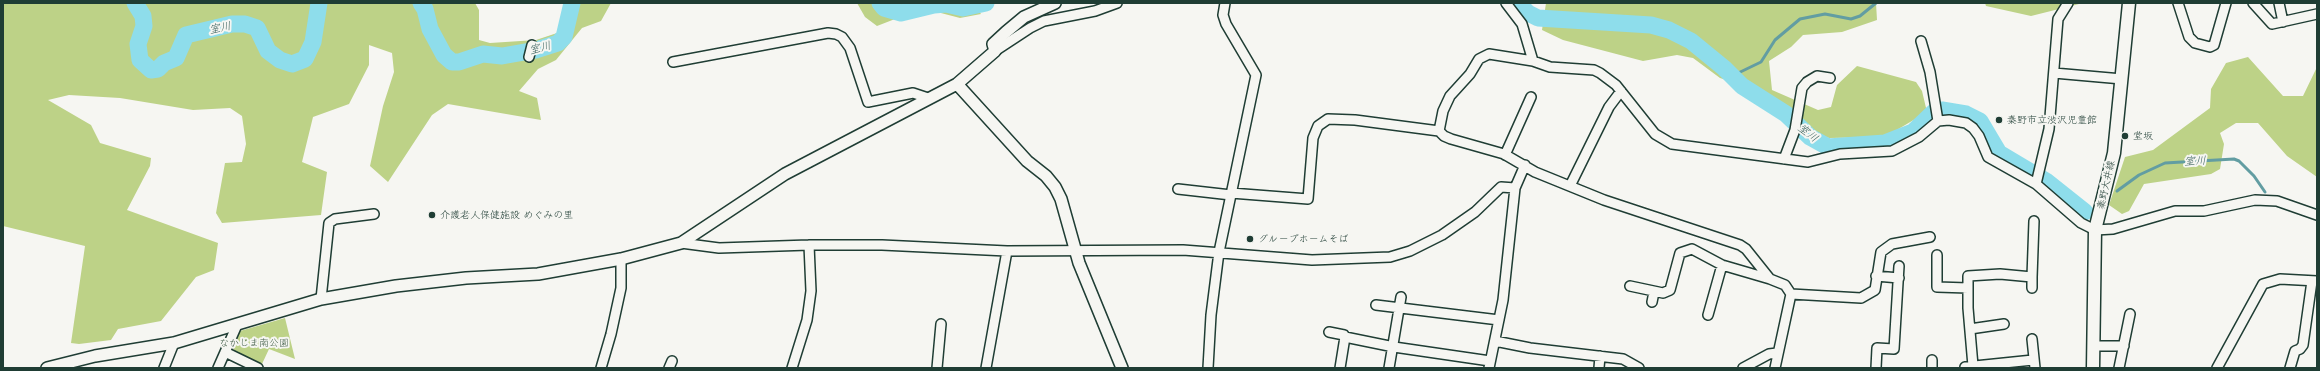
<!DOCTYPE html>
<meta charset="utf-8">
<style>
body{margin:0}
#map{position:relative;width:2320px;height:371px;overflow:hidden;background:#f6f6f2;font-family:Mali,sans-serif}
canvas{display:block}
.frame{position:absolute;inset:0;border:4px solid #1f3d34;pointer-events:none}
</style>
<div id="map">
<canvas width="2320" height="371"></canvas>
<div class="frame"></div>
</div>
<script>
const c = document.querySelector('canvas').getContext('2d');
c.lineJoin = 'round';
function fill(path, color) { c.fillStyle = color; c.fill(path, 'evenodd'); }
const poly = rows => new Path2D(rows.map(r => 'M' + r).join(''));
function strokePath(path, color, width, dash) { c.strokeStyle = color; c.lineWidth = width; c.lineCap = dash ? 'butt' : 'round'; c.setLineDash(dash || []); c.stroke(path); }
function drawText(font, color, halo, rows, align = 'center') {
  c.font = font + ' Mali,"Klee One",sans-serif'; c.lineWidth = 4; c.setLineDash([]); c.textBaseline = 'middle'; c.strokeStyle = halo; c.fillStyle = color; for (const [text, x, y, turn = 0] of rows) {
    c.save(); c.translate(x, y); c.rotate((+turn || 0) * Math.PI / 180); c.textAlign = isNaN(turn) ? turn : align; if (halo) c.strokeText(text, 0, 0); c.fillText(text, 0, 0); c.restore();
  }
}
fill(poly([
 [3,3,475,3,479,10,479,40,490,43,536,40,557,33,574,17,576,3,611,3,601,21,582,28,556,60,538,69,519,91,537,98,541,120,448,104,432,115,388,182,370,166,383,106,394,72,392,53,369,45,369,65,349,104,313,117,302,162,327,172,321,215,222,223,216,213,225,163,242,162,246,144,242,116,230,108,193,110,120,98,69,95,48,100,91,125,100,143,151,158,150,166,127,210,218,243,214,270,196,277,161,321,118,329,111,340,79,344,71,343,85,246,3,226],
 [857,3,973,3,981,14,960,18,937,12,895,19,877,26,865,17],
 [1546,3,1876,3,1877,20,1842,32,1803,35,1791,47,1769,61,1772,90,1818,110,1831,107,1837,85,1857,66,1916,82,1922,91,1927,112,1885,137,1829,138,1817,134,1768,94,1720,78,1693,58,1677,55,1643,61,1563,40,1542,30],
 [1985,3,2083,3,2031,16,1986,6],
 [2248,57,2283,96,2303,96,2317,67,2317,177,2287,156,2258,123,2236,123,2220,133,2224,144,2220,169,2211,174,2144,184,2129,211,2122,214,2109,205,2125,157,2153,150,2210,108,2211,89,2226,63],
 [285,318,295,359,269,349,262,364,234,352,233,347,240,331]
]), '#bdd287');
strokePath(poly([
 [1732,76,1761,62,1775,40,1800,19,1825,14,1851,19,1860,16,1876,3],
 [2117,191,2139,175,2165,163,2234,159,2239,161,2254,176,2265,192]
]), '#629da2', 3);
strokePath(poly([
 [135,3,143,16,144,26,138,44,140,60,151,70,158,69,164,63,176,58,186,35,232,24,245,24,257,28,268,51,280,60,292,64,305,59,313,42,319,3],
 [421,3,425,9,430,29,444,55,452,62,459,62,483,54,502,56,536,50,558,43,564,37,572,3],
 [880,3,884,8,901,13,934,5,946,4,963,8,986,3],
 [1518,3,1528,13,1538,18,1651,25,1669,30,1691,41,1724,68,1742,86,1786,114,1810,137,1828,147,1885,143,1913,132,1934,112,1942,110,1966,114,1980,121,1999,153,2046,181,2085,212]
]), '#8eddeb', 17);
const minor = poly([
 [1506,3,1522,24,1533,61,1550,67,1594,70,1600,73,1616,85,1655,134,1672,144,1808,162,1840,154,1892,151,1919,137,1938,121,1949,120,1966,123,1973,128,1979,136,1988,157,2036,184,2081,223,2095,230,2113,229,2175,211,2204,211,2255,200,2277,201,2317,215],
 [2178,3,2189,37,2195,43,2210,47,2214,45,2226,3],
 [2253,3,2272,24,2317,14],
 [2279,3,2283,22],
 [1921,41,1930,72,1938,121],
 [995,51,1030,28,1044,21,1095,11,1117,3],
 [529,57,532,45],
 [673,62,828,33,836,34,842,37,850,48,868,102,913,93,928,98],
 [2054,73,2122,79],
 [1439,131,1443,111,1450,96,1470,74,1479,59,1489,54,1533,61],
 [1505,155,1531,97],
 [1784,159,1795,130,1802,88,1807,82,1817,76,1830,78],
 [2036,184,2049,129,2058,19,2068,3],
 [1570,186,1609,107,1621,91],
 [1178,189,1231,195],
 [1231,193,1308,199,1313,138,1318,126,1328,119,1355,120,1439,131,1444,136,1451,139,1504,154,1535,172,1604,200,1740,245,1746,249,1770,279,1785,285,1791,294,1775,368],
 [681,243,719,248,809,245,882,245,1007,251,1183,250,1312,260,1390,257,1410,251,1442,235,1475,212,1501,187,1515,188],
 [1937,255,1937,287,1968,288],
 [1876,276,1899,278],
 [1630,286,1663,293,1670,290,1680,253,1692,249,1722,265,1770,279],
 [2032,288,2032,277],
 [1791,294,1861,298,1875,290,1881,252,1892,244,1930,237],
 [321,299,329,223,335,219,374,214],
 [1652,302,1654,292],
 [1376,305,1499,320],
 [1708,315,1722,265],
 [1970,329,2004,324],
 [1329,332,1344,335,1345,337],
 [2032,339,2035,368],
 [1495,341,1530,348,1623,359,1639,368],
 [2093,346,2124,346],
 [225,352,258,368],
 [1973,366,1968,308,1968,276,2000,274,2032,277,2034,221],
 [1965,367,2033,360],
 [164,368,174,343],
 [218,368,237,325],
 [601,368,611,334,621,288,621,259],
 [669,368,672,361],
 [792,368,807,320,811,291,809,245],
 [937,368,941,324],
 [986,368,1007,251],
 [1208,368,1211,315,1219,252,1256,75,1226,24,1223,15,1225,3],
 [1340,368,1345,337,1394,347,1490,361],
 [1389,368,1401,297],
 [1489,368,1503,300,1515,188,1525,165],
 [1599,368,1600,356],
 [1743,368,1769,354,1777,353],
 [1876,368,1877,348,1894,349,1899,266],
 [1932,368,1932,360],
 [2119,368,2130,314],
 [2217,368,2263,284,2280,279,2317,281],
 [2290,368,2295,351,2300,349,2303,345,2312,281]
]);
const tertiary = poly([
 [957,84,1027,161,1046,176,1055,187,1061,199,1079,263,1122,368],
 [47,368,95,356,174,343,321,299,396,286,466,278,538,274,621,259,681,243,785,174,957,84,995,51,993,44,1006,32,1024,17,1055,3]
]);
const secondary = poly([
 [2093,368,2095,230,2114,153,2129,3]
]);
strokePath(minor, '#1f3d34', 12);
strokePath(tertiary, '#1f3d34', 14);
strokePath(secondary, '#1f3d34', 15);
strokePath(minor, '#f6f6f2', 9);
strokePath(tertiary, '#f6f6f2', 11);
strokePath(secondary, '#f6f6f2', 12);
for (const [x, y, r, color] of [
 [1999,120,4,"#1f3d34"],
 [2125,136,4,"#1f3d34"],
 [432,215,4,"#1f3d34"],
 [1250,239,4,"#1f3d34"]
]) { const dot = new Path2D(); dot.arc(x, y, r, 0, 2 * Math.PI); c.fillStyle = color; c.fill(dot); strokePath(dot, '#f6f6f2', 1.5); }
drawText('10px', '#1f3d34', '#f6f6f2', [
 ["秦野市立渋沢児童館",2007,120],
 ["堂坂",2133,136],
 ["介護老人保健施設 めぐみの里",440,215],
 ["グループホームそば",1258,239]
], 'left');
drawText('10px', '#1f3d34', '#f6f6f2', [
 ["秦野大井線",2106,185,-77]
]);
drawText('10px', '#3f5b45', '#f6f6f2', [
 ["なかじま南公園",254,343]
]);
drawText('italic 11px', '#355d59', '#f6f6f2', [
 ["室川",220,28,-12],
 ["室川",540,48,-15],
 ["室川",1808,133,38],
 ["室川",2195,161,-3]
]);
</script>
